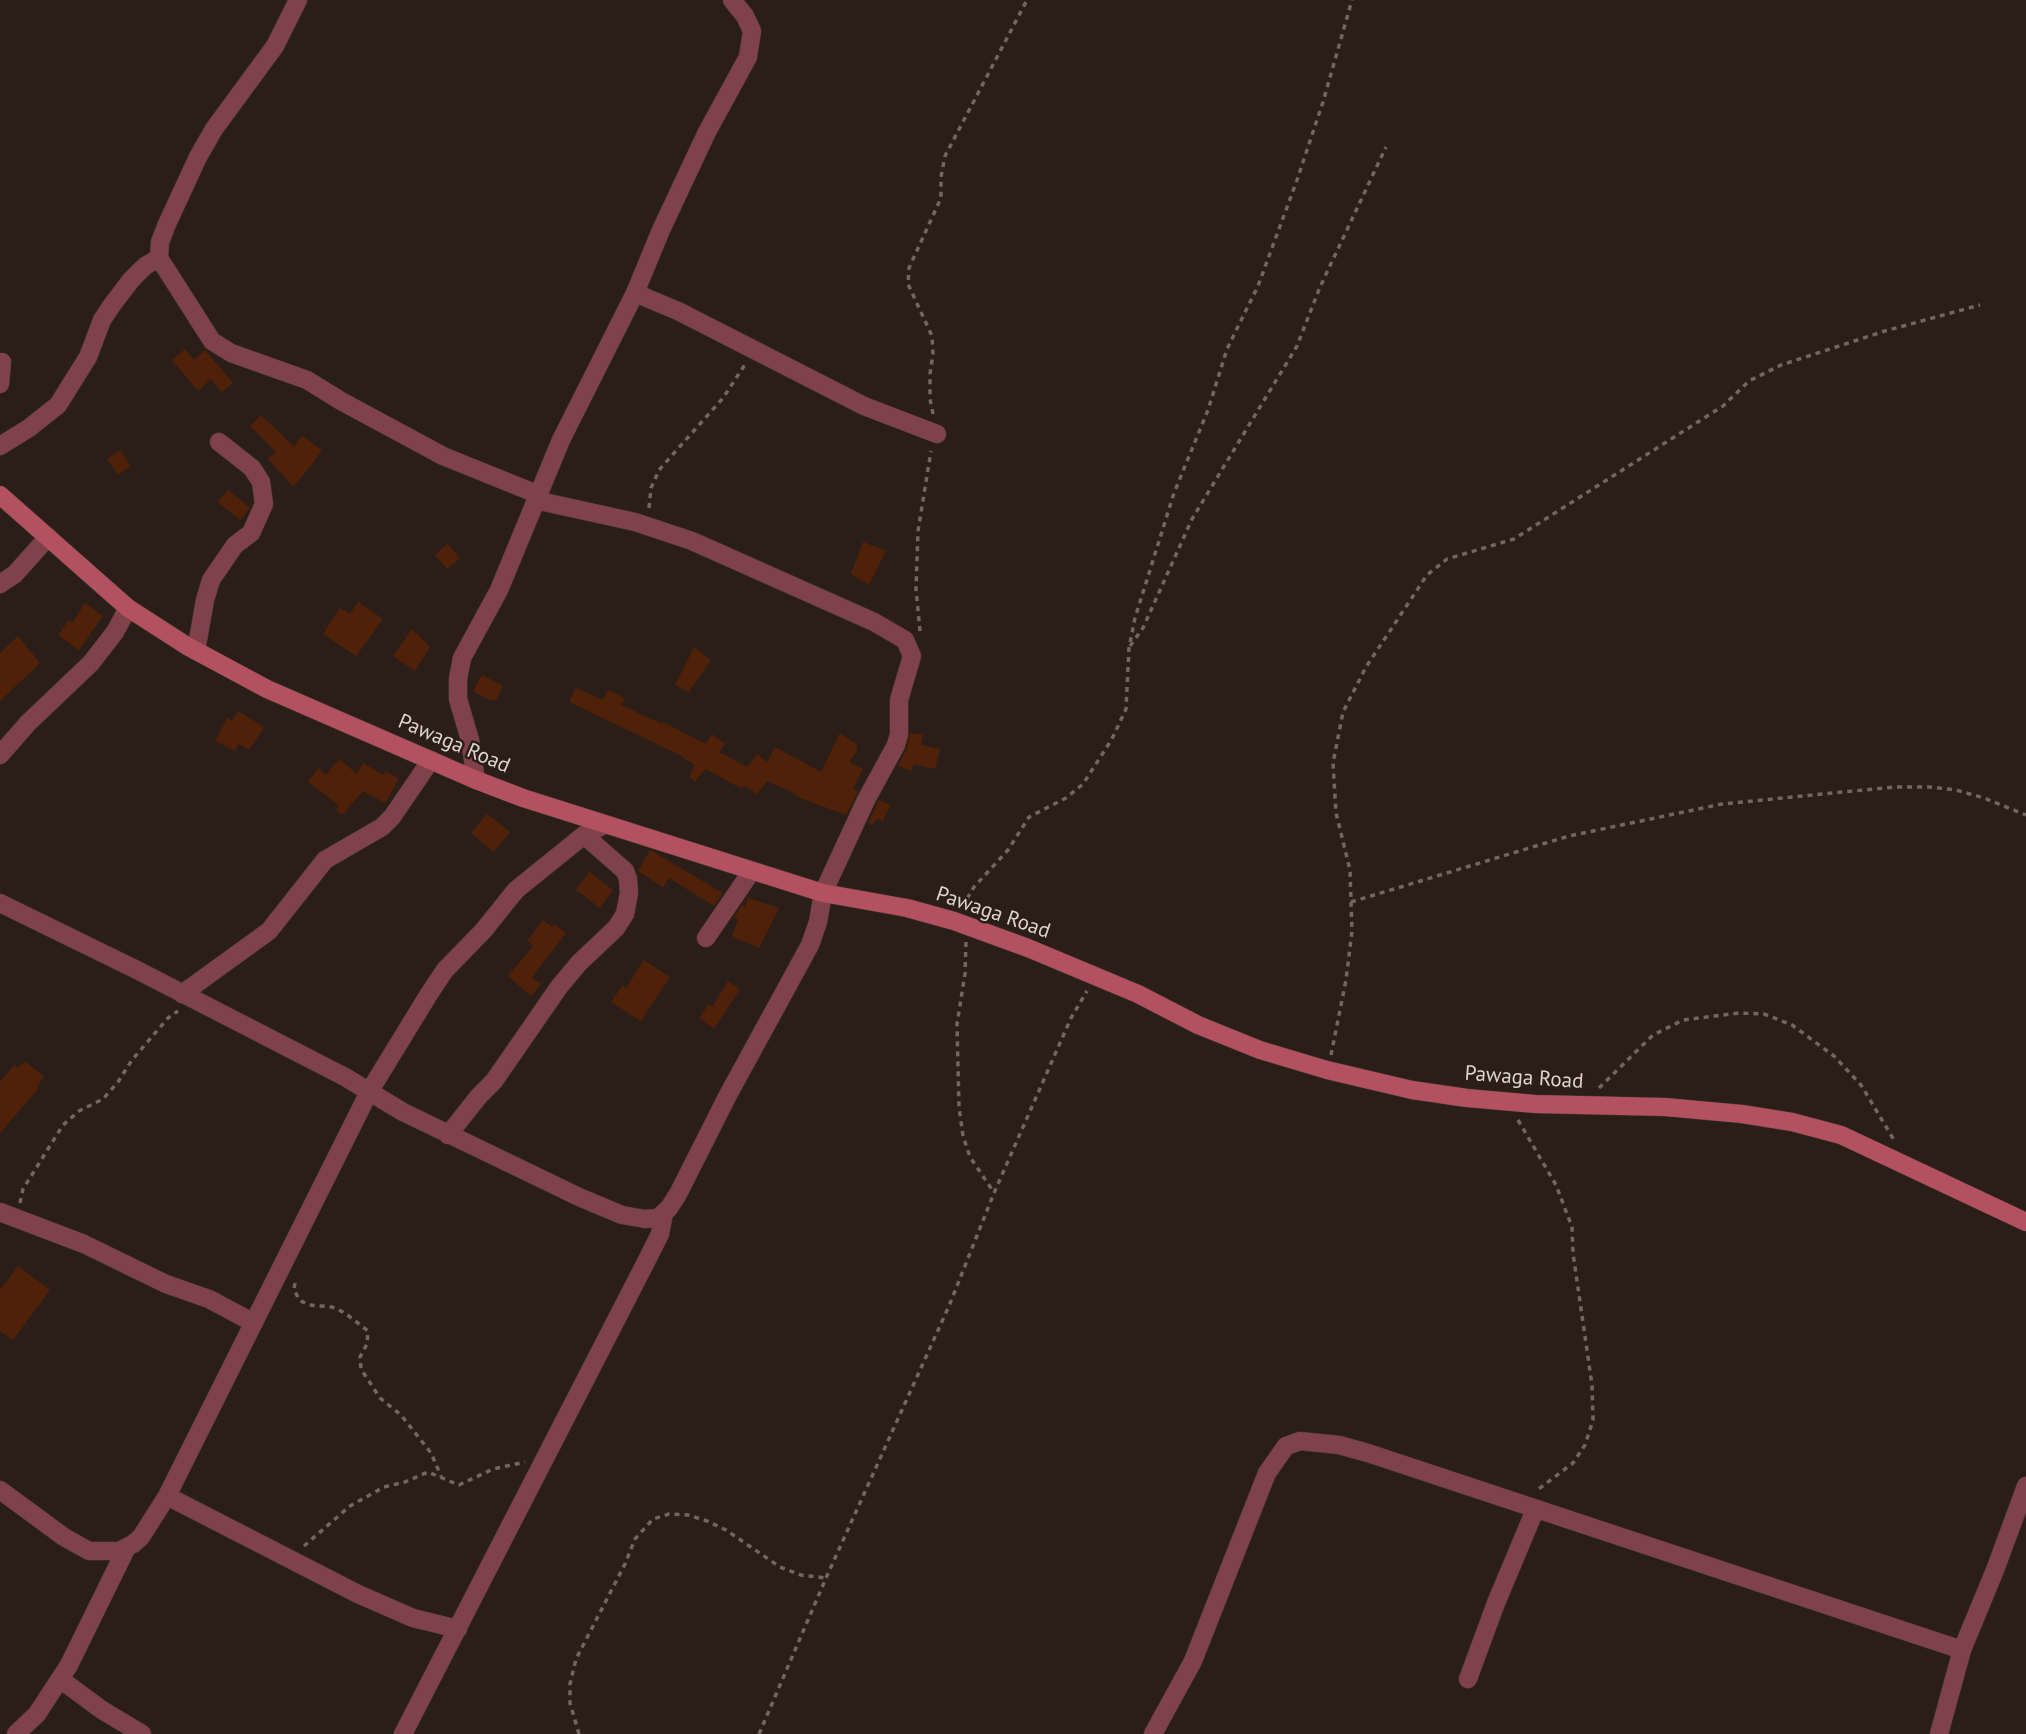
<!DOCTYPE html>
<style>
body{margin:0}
canvas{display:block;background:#2b1e18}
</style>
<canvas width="2026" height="1734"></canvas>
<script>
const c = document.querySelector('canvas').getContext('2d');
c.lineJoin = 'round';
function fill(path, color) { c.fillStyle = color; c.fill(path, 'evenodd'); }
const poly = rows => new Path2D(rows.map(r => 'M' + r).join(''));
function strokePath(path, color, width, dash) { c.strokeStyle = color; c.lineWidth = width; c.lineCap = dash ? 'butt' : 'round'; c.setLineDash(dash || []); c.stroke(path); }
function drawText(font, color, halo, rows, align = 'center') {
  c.font = font + ' "PT Sans",sans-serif'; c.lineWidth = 5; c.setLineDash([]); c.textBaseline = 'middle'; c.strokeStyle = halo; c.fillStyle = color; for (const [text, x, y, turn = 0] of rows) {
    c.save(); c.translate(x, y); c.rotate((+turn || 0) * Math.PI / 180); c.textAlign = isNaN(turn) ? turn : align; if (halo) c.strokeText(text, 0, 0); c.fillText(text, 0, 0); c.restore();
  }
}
fill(poly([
 [185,349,194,360,205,350,233,383,221,392,211,379,198,391,172,360],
 [261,415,294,447,302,436,322,450,306,472,293,486,268,459,276,452,250,426],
 [120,450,131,466,118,475,107,459],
 [228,490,250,508,240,520,218,502],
 [863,542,886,551,869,585,851,574],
 [447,544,460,558,447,569,435,555],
 [358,602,383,619,356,656,323,634,340,608,350,614],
 [85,603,103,616,79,650,58,635,69,620,72,623],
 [412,629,430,647,415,671,393,656],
 [18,636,40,663,0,701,0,653],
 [694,647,711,660,689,692,675,685],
 [482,675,503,686,496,700,493,699,491,701,473,691],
 [576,688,603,700,608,690,625,698,621,705,662,724,663,722,706,744,712,734,725,744,719,752,747,767,757,754,767,762,775,747,821,772,840,733,857,745,857,751,849,762,863,769,853,789,858,791,846,815,795,796,796,794,767,781,757,794,744,785,742,789,706,769,695,781,689,777,695,765,683,758,684,757,569,702],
 [238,711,264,727,249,750,239,744,235,751,215,741,228,717,232,721],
 [910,733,923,735,921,745,940,749,935,769,914,764,911,771,898,766,907,748],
 [339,759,357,774,363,763,383,775,386,771,399,779,385,803,363,791,342,815,336,810,339,805,308,782,318,768,326,775],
 [879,800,890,805,883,821,877,819,872,825,868,823],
 [487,814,510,832,494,852,471,833],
 [650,850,723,893,714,906,669,878,663,887,638,871],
 [589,872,613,890,600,908,576,890],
 [748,898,779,908,759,948,732,936,738,920,734,917,742,905,745,907],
 [543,920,552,927,554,924,566,933,532,977,541,984,531,996,508,976,533,946,527,941],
 [644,960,670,977,641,1021,611,1002,622,986,626,988],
 [728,981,740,989,714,1029,699,1018,709,1004,712,1007],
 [25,1061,44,1077,37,1086,39,1088,0,1133,0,1082,14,1065,18,1068],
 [18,1266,50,1290,13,1340,0,1331,0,1290]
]), '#4f2108');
const minor = poly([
 [298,0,275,46,214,129,198,157,167,224,160,242,159,258,212,341,231,353,307,380,341,401,443,456,537,494],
 [635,293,678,311,864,406,937,434],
 [0,384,2,362],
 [0,446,29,428,58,405,88,357,102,320,112,305,131,280,145,266,159,258],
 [0,584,15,574,48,537],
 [196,651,205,600,211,580,235,545,251,533,264,504,261,482,252,468,219,442],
 [0,755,28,723,91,663,115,632,128,608],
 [476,780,470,740,458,699,458,679,462,658,499,590,561,440,635,293,661,230,707,132,748,57,752,31,745,16,732,0],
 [0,903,137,970,345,1077,403,1112,579,1197,622,1215,645,1219,658,1218,669,1208,678,1194,728,1095,810,945,818,922,823,893,866,800,896,745,899,734,899,700,912,656,905,640,874,622,692,541,635,522,535,500],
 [706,938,751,872],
 [182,994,269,931,325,860,382,827,392,817,431,760],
 [448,1135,479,1096,494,1081,559,987,579,963,616,928,625,914,629,893,628,879,625,871,584,835],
 [0,1212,84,1244,166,1284,209,1299,254,1323],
 [0,1490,64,1537,89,1551,119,1551,133,1544,141,1537,167,1496,369,1092,429,994,445,970,483,931,516,890,584,835,604,825],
 [167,1496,358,1594,413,1618,458,1629],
 [60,1679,102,1710,142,1734],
 [1468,1679,1496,1603,1535,1510],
 [16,1734,37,1714,69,1665,126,1549],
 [403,1734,648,1258,660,1234,664,1213],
 [1153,1734,1193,1661,1267,1473,1286,1446,1300,1441,1339,1445,1368,1453,1962,1650],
 [1939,1734,1962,1650,1995,1570,2026,1486]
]);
const secondary = poly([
 [0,495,128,608,187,646,267,689,476,780,523,798,823,893,907,908,954,921,1028,948,1138,994,1198,1025,1260,1050,1327,1070,1412,1090,1467,1098,1535,1104,1665,1107,1742,1114,1792,1122,1841,1135,2026,1222]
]);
strokePath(minor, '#473b35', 19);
strokePath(secondary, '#473b35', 19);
strokePath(poly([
 [933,414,930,399,930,374,933,354,932,336,908,284,909,268,941,198,941,177,945,156,1027,0],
 [649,508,651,488,659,470,723,398,746,363],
 [920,631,916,589,918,531,931,451],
 [1130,646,1143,628,1192,519,1297,346,1320,287,1386,147],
 [1351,902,1569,836,1722,804,1894,787,1930,787,1956,790,1984,798,2026,815],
 [962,907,974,887,1008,850,1029,817,1066,798,1083,784,1112,739,1126,709,1129,648,1135,618,1174,493,1208,410,1227,349,1258,286,1297,180,1323,102,1352,0],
 [966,942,965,974,957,1024,959,1107,963,1136,970,1157,993,1191],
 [1331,1055,1346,980,1352,931,1350,870,1336,813,1333,763,1343,712,1366,667,1427,575,1447,559,1514,539,1723,406,1749,381,1781,365,1885,331,1980,305],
 [1599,1088,1653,1035,1683,1020,1739,1013,1764,1014,1792,1025,1834,1056,1861,1085,1894,1140],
 [1518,1120,1556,1185,1572,1227,1573,1253,1592,1385,1593,1420,1585,1445,1573,1463,1536,1491],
 [20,1203,23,1189,63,1125,79,1111,103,1099,118,1082,132,1060,168,1018,178,1011],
 [295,1283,294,1289,299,1300,309,1305,332,1307,345,1313,368,1331,367,1344,360,1357,361,1369,380,1398,401,1415,431,1453,441,1476],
 [304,1546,350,1506,384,1487,405,1482,428,1472,459,1485,493,1469,525,1462],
 [579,1734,570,1703,570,1684,576,1659,625,1564,635,1539,653,1519,669,1514,688,1515,707,1521,726,1530,780,1567,801,1575,826,1578],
 [759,1734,826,1578,949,1306,994,1193,1071,1018,1087,991]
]), '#716660', 3.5, [5, 5]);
strokePath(minor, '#80424a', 18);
strokePath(secondary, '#b45160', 18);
drawText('21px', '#ddd4d0', '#2b1e18', [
 ["Pawaga Road",454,744,23],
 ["Pawaga Road",993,913,19],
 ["Pawaga Road",1524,1078,4]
]);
</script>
